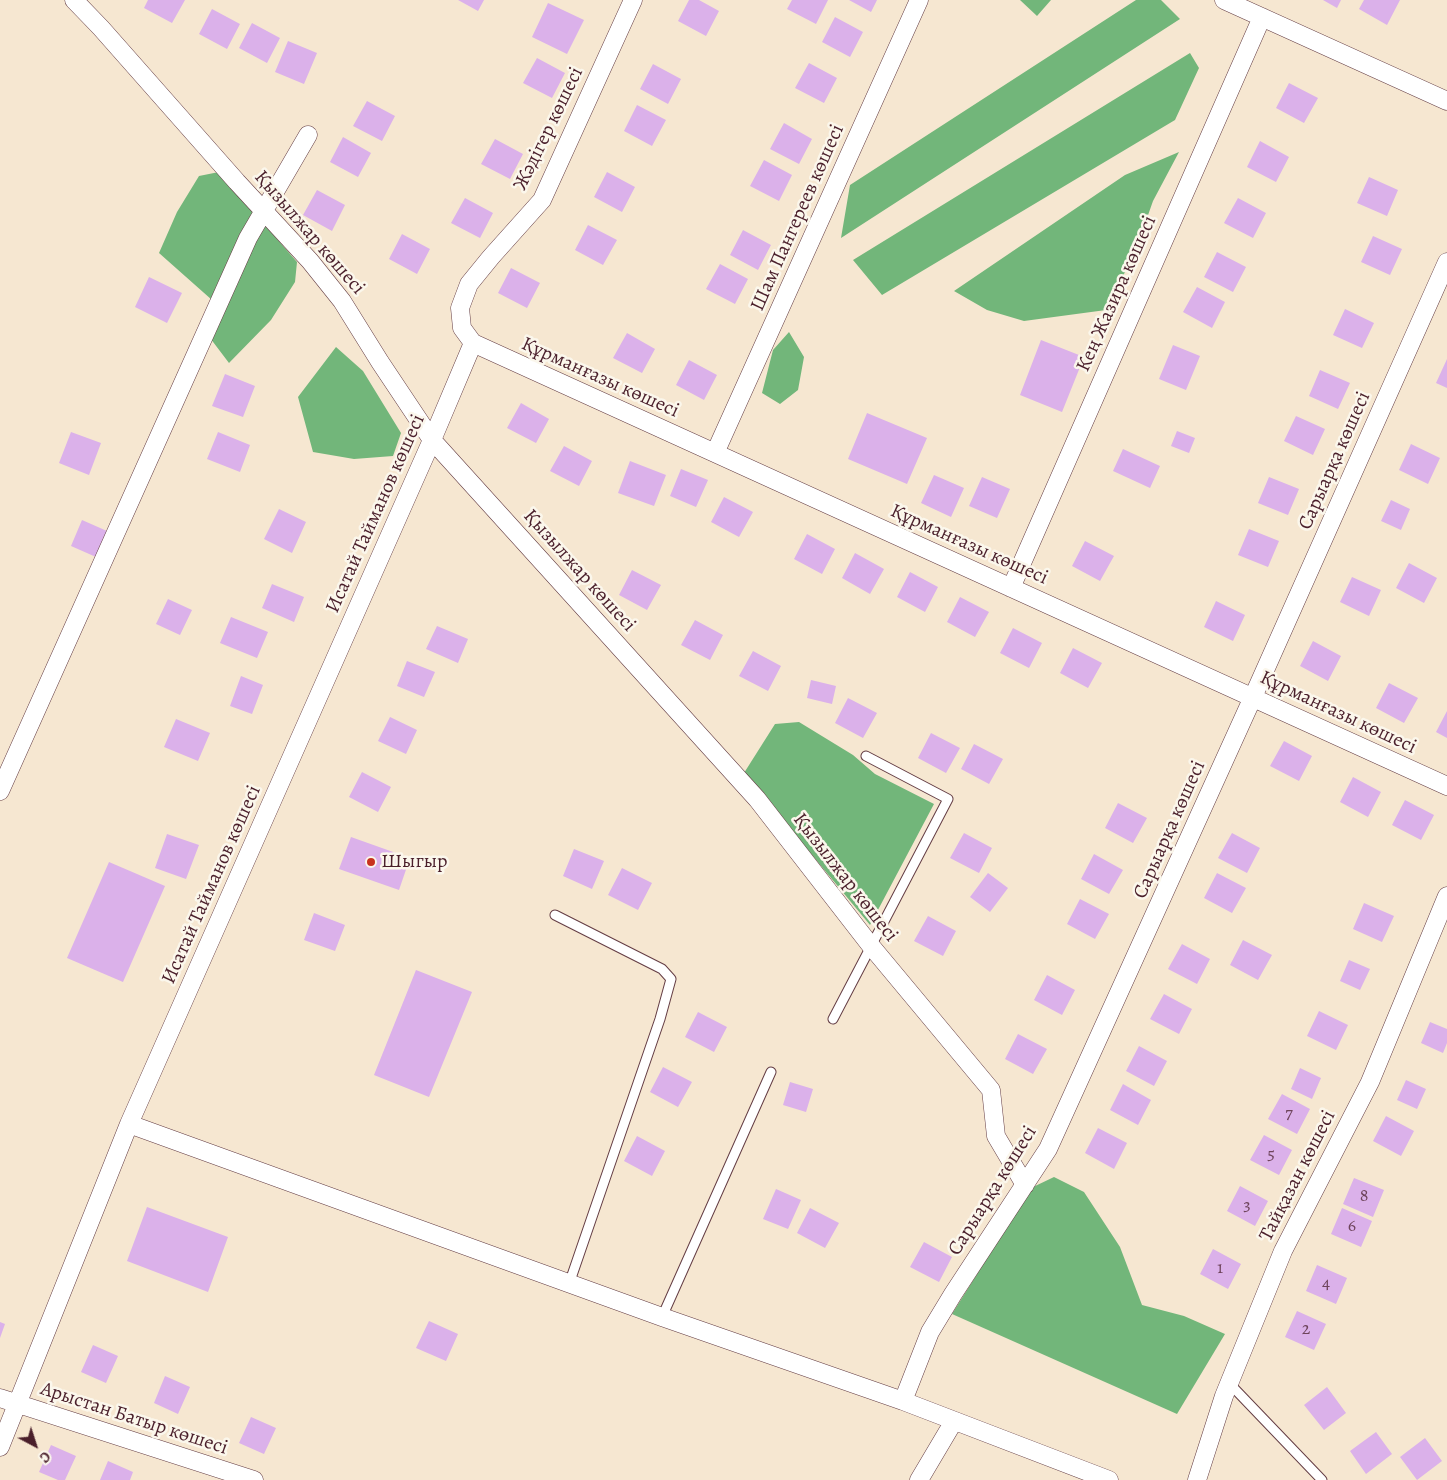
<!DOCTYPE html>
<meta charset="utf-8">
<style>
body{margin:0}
#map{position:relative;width:1447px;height:1480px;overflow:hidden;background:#f6e7d1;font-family:Alegreya,serif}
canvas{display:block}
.north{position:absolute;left:10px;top:1420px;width:50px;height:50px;-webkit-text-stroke:4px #fbf7ec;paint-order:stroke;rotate:140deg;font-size:14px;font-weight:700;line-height:20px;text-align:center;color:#4a1f2b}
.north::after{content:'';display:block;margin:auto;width:18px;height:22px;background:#4a1f2b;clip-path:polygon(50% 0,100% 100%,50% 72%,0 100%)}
</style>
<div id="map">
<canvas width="1447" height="1480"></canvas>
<div class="north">С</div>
</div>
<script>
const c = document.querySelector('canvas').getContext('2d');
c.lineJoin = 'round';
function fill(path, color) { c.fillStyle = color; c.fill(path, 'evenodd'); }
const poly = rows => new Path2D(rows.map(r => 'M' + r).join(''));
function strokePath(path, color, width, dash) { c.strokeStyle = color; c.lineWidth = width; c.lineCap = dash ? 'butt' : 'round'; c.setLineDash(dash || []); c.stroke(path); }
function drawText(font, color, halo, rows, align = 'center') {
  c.font = font + ' Alegreya,serif'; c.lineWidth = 5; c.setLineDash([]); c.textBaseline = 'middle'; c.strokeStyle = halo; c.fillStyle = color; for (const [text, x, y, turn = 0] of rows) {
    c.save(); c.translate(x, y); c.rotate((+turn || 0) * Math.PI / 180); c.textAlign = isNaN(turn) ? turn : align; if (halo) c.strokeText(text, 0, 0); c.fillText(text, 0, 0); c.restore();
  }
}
fill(poly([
 [1020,0,1051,0,1037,16],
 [1136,0,1161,0,1180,19,841,238,850,185],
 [1190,53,1199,68,1175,120,882,295,853,260],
 [1179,152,1153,201,1135,252,1106,310,1024,321,987,310,954,291,1125,175],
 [219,172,297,262,295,282,271,320,229,363,204,330,212,300,159,253,177,212,199,176],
 [789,332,804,357,798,390,780,404,762,393,773,350],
 [336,347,363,371,401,433,393,456,354,459,313,452,298,397],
 [799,722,853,755,875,774,934,804,870,925,744,773,775,724],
 [1054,1177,1084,1192,1120,1247,1142,1305,1184,1316,1225,1334,1177,1414,952,1314,1031,1188]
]), '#72b67a');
fill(poly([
 [148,0,185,0,172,23,144,8],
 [458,0,484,0,478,11],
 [689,0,699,0,719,11,706,36,678,21],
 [792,0,828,0,816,24,787,9],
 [849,0,877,0,871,12],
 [1323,0,1341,0,1337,8],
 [1364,0,1400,0,1387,25,1359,9],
 [548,3,584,20,567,54,532,37],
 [212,9,240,24,227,49,199,34],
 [835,17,863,32,850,57,822,42],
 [252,23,280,38,267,63,239,48],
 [288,41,317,53,304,84,275,72],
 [537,58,565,73,552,98,523,83],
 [809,63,837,78,824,103,795,88],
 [653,64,681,79,668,104,640,89],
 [1289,83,1318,98,1304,123,1276,108],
 [367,101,395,116,382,141,353,126],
 [637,105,666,120,652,146,624,131],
 [784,123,812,139,799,164,770,149],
 [343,137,371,153,358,177,330,162],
 [495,139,523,154,510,179,481,164],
 [1260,141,1289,157,1276,182,1247,167],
 [764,160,792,175,779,201,750,186],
 [607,172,635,187,622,212,594,197],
 [1369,177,1398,190,1387,216,1357,203],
 [317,190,345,205,332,231,303,215],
 [465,198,493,213,480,238,451,223],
 [1238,198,1266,213,1253,238,1224,223],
 [588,225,617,240,603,265,575,250],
 [743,230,771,245,758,270,730,255],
 [402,234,430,249,417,274,389,259],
 [1373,236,1402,249,1390,275,1361,262],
 [1217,252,1246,267,1233,292,1204,277],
 [720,264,748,279,735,304,706,289],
 [511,268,540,283,527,308,498,293],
 [149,277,182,293,167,323,135,307],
 [1197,287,1225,302,1212,328,1183,312],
 [1345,309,1374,323,1362,348,1333,335],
 [627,333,655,349,642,373,613,358],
 [1041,340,1084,357,1062,412,1020,395],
 [1173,345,1200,356,1186,390,1159,379],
 [1447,359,1447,388,1436,383],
 [689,360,717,375,704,400,676,385],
 [1320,370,1350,383,1338,409,1309,396],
 [225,374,255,386,243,417,212,406],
 [521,403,549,419,536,443,507,428],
 [867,413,927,438,907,484,848,459],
 [1296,416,1325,429,1313,455,1284,441],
 [1177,431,1195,438,1189,453,1171,446],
 [71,432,101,443,89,475,59,463],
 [218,432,250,445,240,472,207,459],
 [1411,444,1440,458,1428,484,1399,470],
 [564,446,592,461,579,486,550,471],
 [1123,449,1160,466,1150,488,1113,471],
 [630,461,666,475,654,506,618,493],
 [681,469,708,480,696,507,670,496],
 [934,475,964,488,951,517,921,503],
 [982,477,1010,489,997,518,969,506],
 [1269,477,1299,489,1288,515,1258,503],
 [724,497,753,512,739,537,711,522],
 [1391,500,1410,509,1401,530,1381,521],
 [279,509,306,522,292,553,264,539],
 [82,520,107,531,96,557,71,546],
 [1249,529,1279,541,1268,567,1238,555],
 [807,534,835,549,822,574,794,559],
 [1085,541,1114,556,1100,581,1072,566],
 [855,553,884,569,870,594,842,578],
 [1409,563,1437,578,1424,603,1396,588],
 [632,570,661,585,647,610,619,595],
 [910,572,938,587,925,612,897,597],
 [1352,577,1381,590,1369,616,1340,602],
 [272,584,304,597,294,622,262,608],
 [960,597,989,612,975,637,947,622],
 [168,599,192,610,180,635,156,624],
 [1216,601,1245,615,1233,641,1204,627],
 [231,617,268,632,257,658,220,643],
 [695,620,723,635,710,660,681,645],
 [437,626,468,639,458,663,426,649],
 [1013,628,1042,643,1029,668,1000,653],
 [1313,641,1341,656,1328,681,1300,666],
 [1073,648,1102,663,1088,688,1060,673],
 [753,651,781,666,768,691,739,676],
 [407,661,435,672,424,697,397,686],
 [241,676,263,685,252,714,230,706],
 [811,680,836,686,832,704,807,698],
 [1389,683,1418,698,1404,723,1376,708],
 [848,698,877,713,863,738,835,723],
 [1447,711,1447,738,1436,732],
 [390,717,417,730,406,754,378,741],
 [176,719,210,733,198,761,164,747],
 [931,733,960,748,946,773,918,758],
 [1284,741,1312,756,1299,781,1270,766],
 [974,744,1003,759,989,784,961,769],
 [362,772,391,787,378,812,349,797],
 [1353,777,1381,792,1368,817,1340,802],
 [1405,800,1434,815,1421,840,1392,825],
 [1118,803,1147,818,1133,843,1105,828],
 [964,833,992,848,979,873,950,858],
 [1232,833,1260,848,1247,873,1218,858],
 [167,834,199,845,186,879,155,868],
 [351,837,410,858,399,890,339,869],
 [574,849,604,861,592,889,563,876],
 [1094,854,1123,870,1109,894,1081,879],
 [109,862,165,886,123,982,67,958],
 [622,868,652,883,638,910,608,895],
 [988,873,1008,888,990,912,970,897],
 [1217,873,1246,888,1232,913,1204,898],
 [1080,899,1109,914,1095,939,1067,924],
 [1364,903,1394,916,1382,942,1353,929],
 [314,913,345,925,335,951,304,940],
 [928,916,956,931,943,956,914,941],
 [1243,940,1272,955,1258,980,1230,965],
 [1182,944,1210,959,1197,984,1168,969],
 [1349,960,1370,969,1360,990,1340,981],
 [416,970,472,992,429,1097,374,1075],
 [1047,975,1075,990,1062,1015,1034,1000],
 [1164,994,1192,1009,1179,1034,1150,1019],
 [1319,1011,1348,1025,1336,1050,1307,1036],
 [698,1012,727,1027,714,1052,685,1037],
 [1430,1022,1447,1029,1447,1043,1443,1053,1421,1043],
 [1018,1034,1047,1049,1033,1074,1005,1059],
 [1139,1046,1167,1061,1154,1086,1126,1071],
 [663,1067,692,1082,678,1107,650,1092],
 [1300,1068,1321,1078,1312,1099,1291,1089],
 [1406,1080,1426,1089,1417,1109,1397,1100],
 [790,1082,813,1089,806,1112,783,1105],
 [1123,1084,1151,1100,1138,1125,1110,1110],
 [1282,1094,1310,1109,1297,1134,1268,1119],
 [1386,1116,1414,1131,1401,1156,1373,1141],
 [1098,1128,1127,1143,1114,1169,1085,1153],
 [1264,1135,1292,1150,1279,1175,1250,1160],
 [637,1136,665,1151,652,1176,624,1161],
 [1354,1178,1384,1190,1373,1217,1343,1204],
 [1240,1186,1268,1201,1255,1226,1227,1211],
 [776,1189,801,1200,788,1229,763,1219],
 [147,1207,228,1237,208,1292,127,1261],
 [810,1208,839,1223,825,1248,797,1233],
 [1342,1208,1372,1221,1361,1247,1331,1234],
 [924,1242,952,1257,939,1282,910,1267],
 [1213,1249,1241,1264,1228,1289,1200,1274],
 [1317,1265,1347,1278,1336,1304,1306,1291],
 [1297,1311,1326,1324,1314,1350,1285,1337],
 [429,1321,458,1334,446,1361,416,1348],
 [0,1322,5,1324,0,1338],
 [93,1345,118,1356,106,1383,81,1372],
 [165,1376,190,1387,178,1414,154,1403],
 [1327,1387,1346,1413,1324,1430,1304,1405],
 [251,1417,276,1428,264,1454,239,1443],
 [1376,1432,1392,1454,1366,1474,1350,1451],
 [1425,1438,1442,1461,1417,1480,1400,1457],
 [51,1445,76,1456,65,1480,58,1480,39,1472],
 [108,1461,133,1472,130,1480,100,1480]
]), '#dbb1ea');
const lane = poly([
 [555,915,662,969,671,979,660,1019,569,1284],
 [833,1019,948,799,866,756],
 [662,1317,771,1072],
 [1229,1383,1322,1480]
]);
const street = poly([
 [74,0,101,28,237,182,310,261,342,301,380,362,432,440,757,799,871,946,991,1090,996,1136,1025,1185],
 [1224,0,1447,101],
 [473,343,1447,786],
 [473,343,462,328,460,308,469,284,491,257,542,200,633,0],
 [715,453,919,0],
 [1011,588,1262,17],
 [0,791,248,238,308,135],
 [129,1124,662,1317,903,1401,1109,1480],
 [0,1398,254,1480],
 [903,1401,930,1332,953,1294,1048,1149,1253,697,1447,262],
 [0,1447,129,1124,432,440,473,343],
 [919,1480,954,1421],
 [1197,1480,1224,1396,1283,1251,1370,1082,1447,896]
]);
strokePath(lane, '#643d44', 11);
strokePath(street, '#643d44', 19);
strokePath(lane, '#fff', 9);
strokePath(street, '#fff', 18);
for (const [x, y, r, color] of [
 [371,862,5,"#c8321e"]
]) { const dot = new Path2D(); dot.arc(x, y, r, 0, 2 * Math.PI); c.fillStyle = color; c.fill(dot); strokePath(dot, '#fbf7ec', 2); }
drawText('18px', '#6e445b', null, [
 ["7",1289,1114],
 ["5",1271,1155],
 ["8",1364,1197],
 ["3",1247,1206],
 ["6",1352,1227],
 ["1",1220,1269],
 ["4",1326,1284],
 ["2",1306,1330]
]);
drawText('20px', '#4a1f2b', '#fbf7ec', [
 ["Жәдігер көшесі",549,129,-64],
 ["Шам Пангереев көшесі",798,218,-66],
 ["Қызылжар көшесі",309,233,49],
 ["Кең Жазира көшесі",1117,294,-66],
 ["Құрманғазы көшесі",600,378,24],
 ["Сарыарқа көшесі",1335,461,-66],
 ["Исатай Тайманов көшесі",376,514,-66],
 ["Құрманғазы көшесі",969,545,24],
 ["Қызылжар көшесі",579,571,48],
 ["Құрманғазы көшесі",1338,713,25],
 ["Сарыарқа көшесі",1170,830,-66],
 ["Қызылжар көшесі",845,878,52],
 ["Исатай Тайманов көшесі",212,885,-66],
 ["Тайқазан көшесі",1298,1176,-63],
 ["Сарыарқа көшесі",993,1191,-58],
 ["Арыстан Батыр көшесі",134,1419,18]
]);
drawText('20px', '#4a1f2b', '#fbf7ec', [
 ["Шыгыр",381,862]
], 'left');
</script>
